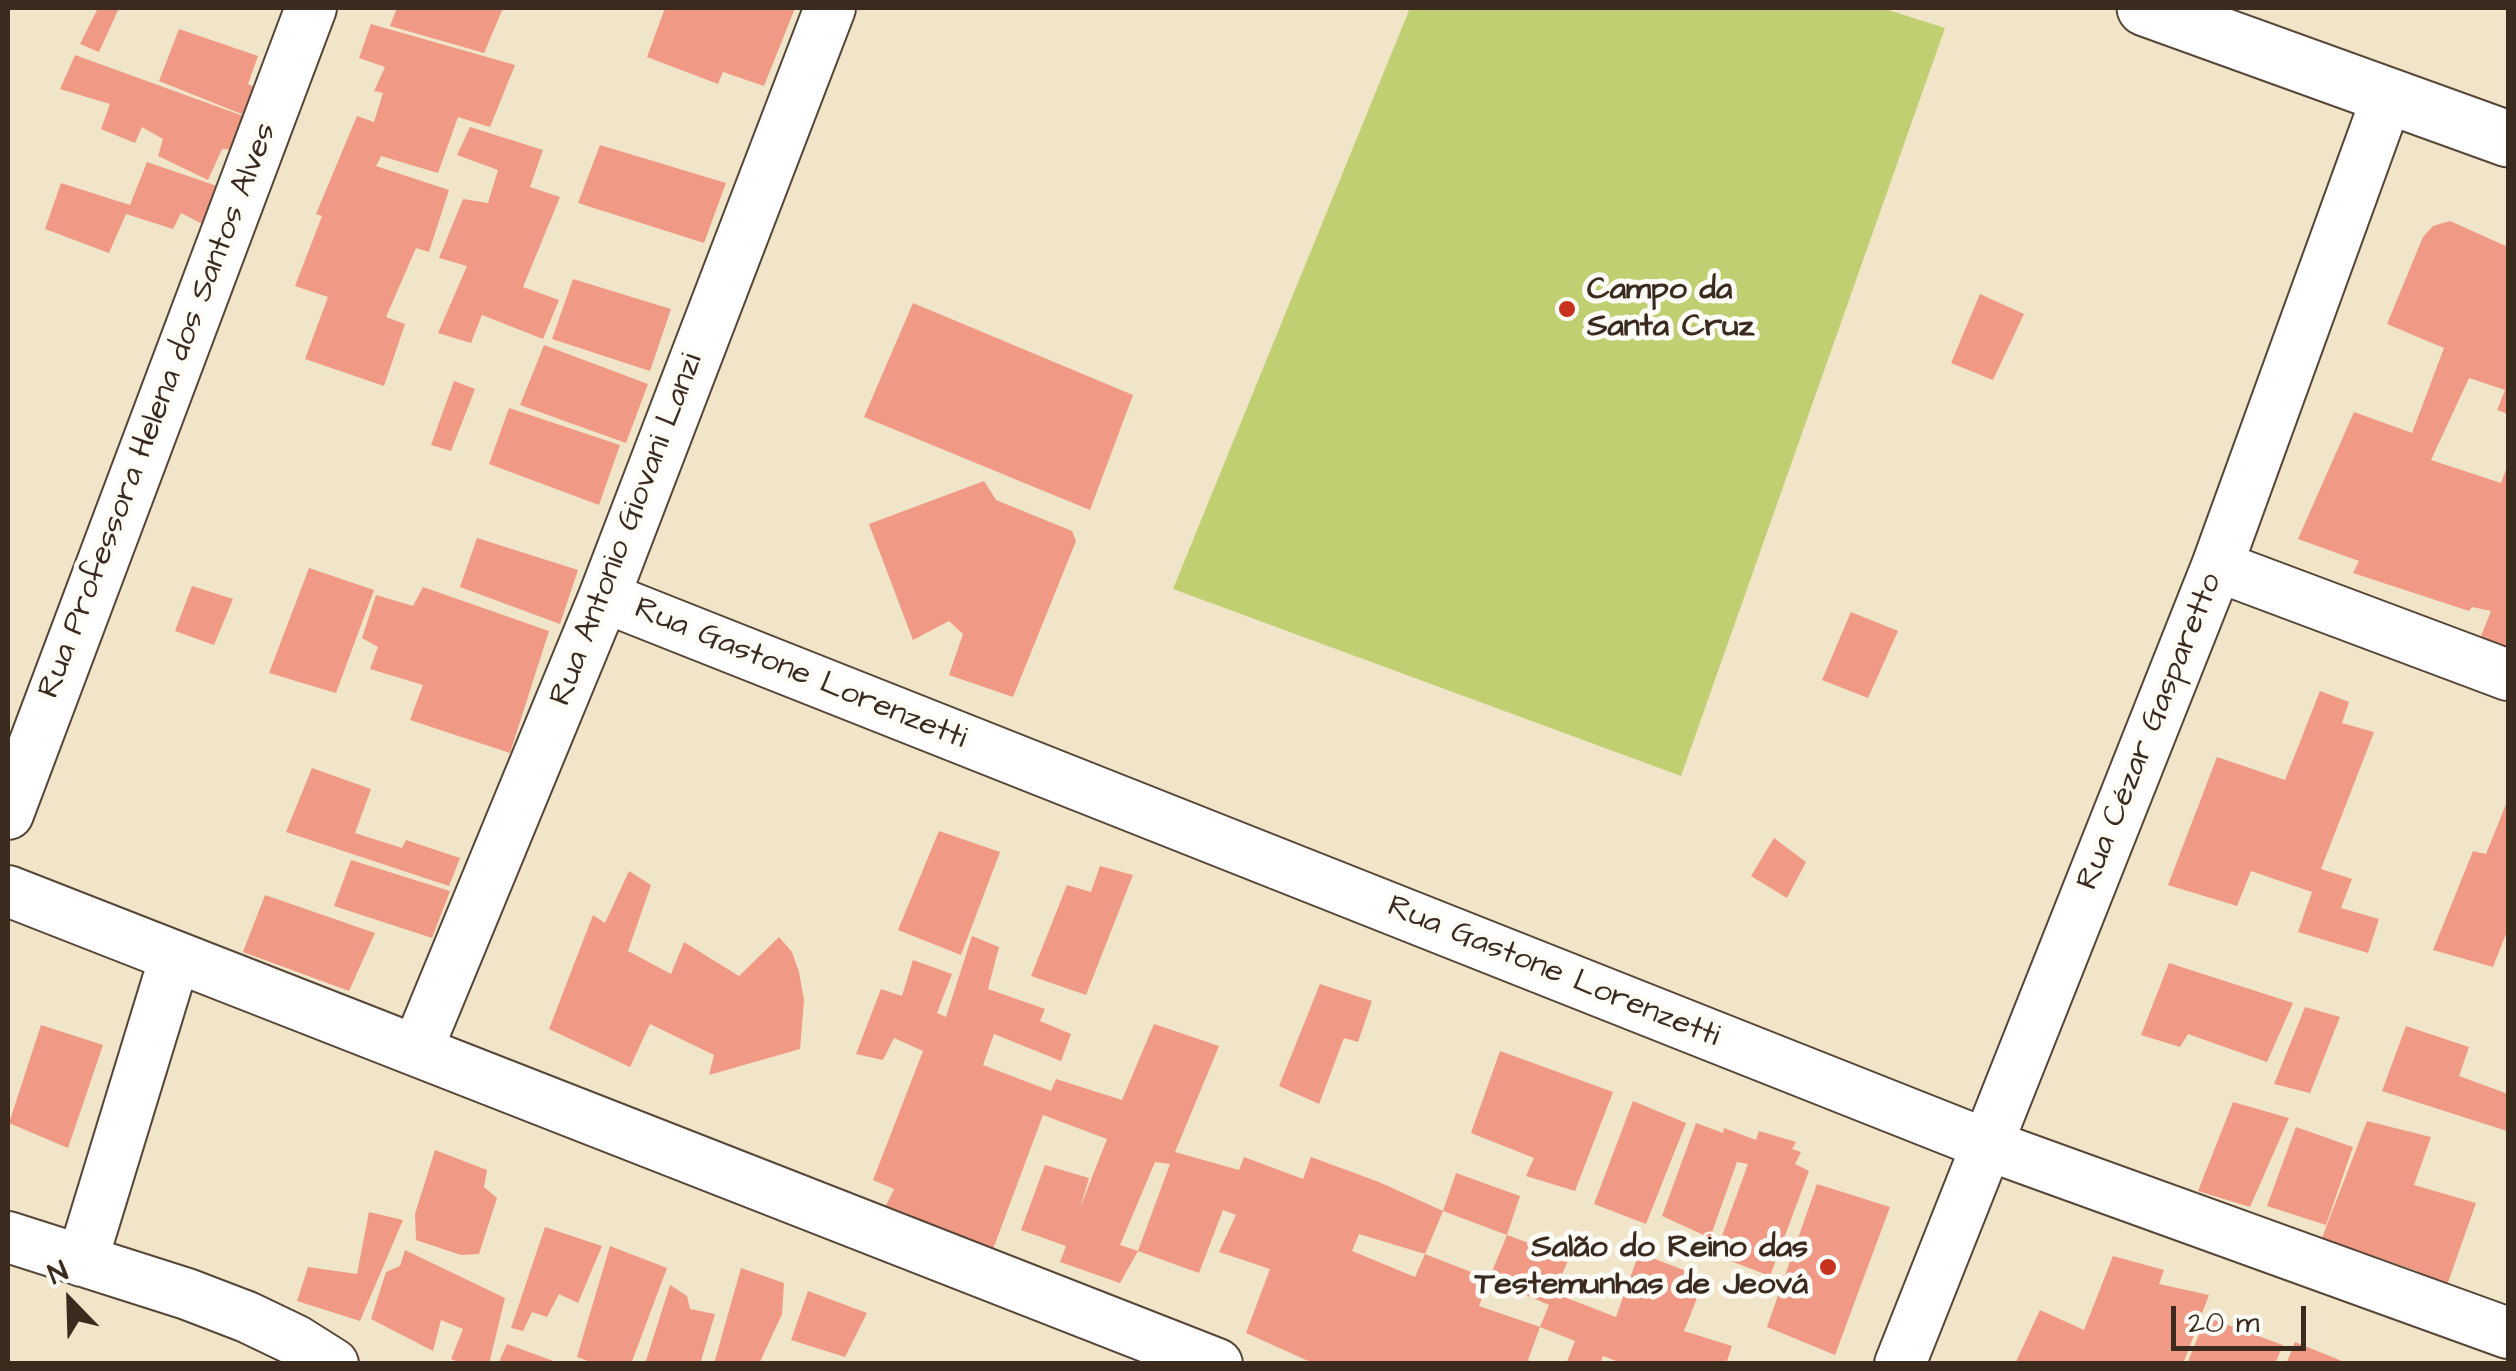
<!DOCTYPE html>
<meta charset="utf-8">
<style>
body{margin:0}
#map{position:relative;width:2516px;height:1371px;overflow:hidden;background:#f0e5c9;font-family:"Architects Daughter",sans-serif}
canvas{display:block}
.frame{position:absolute;inset:0;border:10px solid #3b2a1e;pointer-events:none}
.north{position:absolute;left:20px;top:1251px;width:100px;height:100px;-webkit-text-stroke:8px #fdfcf7;paint-order:stroke;rotate:337deg;font-size:28px;font-weight:700;line-height:40px;text-align:center;color:#3b2a1e}
.north::after{content:'';display:block;margin:auto;width:35px;height:45px;background:#3b2a1e;clip-path:polygon(50% 0,100% 100%,50% 72%,0 100%)}
.scale{position:absolute;left:2171px;top:1306px;width:135px;height:45px;box-sizing:border-box;border:5px solid #3b2a1e;border-top:0;padding-left:12px;font-size:30px;line-height:35px;white-space:nowrap;color:#3b2a1e;-webkit-text-stroke:8px #fdfcf7;paint-order:stroke}
</style>
<div id="map">
<canvas width="2516" height="1371"></canvas>
<div class="frame"></div>
<div class="north">N</div>
<div class="scale">20 m</div>
</div>
<script>
const c = document.querySelector('canvas').getContext('2d');
c.lineJoin = 'round';
function fill(path, color) { c.fillStyle = color; c.fill(path, 'evenodd'); }
const poly = rows => new Path2D(rows.map(r => 'M' + r).join(''));
function strokePath(path, color, width, dash) { c.strokeStyle = color; c.lineWidth = width; c.lineCap = dash ? 'butt' : 'round'; c.setLineDash(dash || []); c.stroke(path); }
function drawText(font, color, halo, rows, align = 'center') {
  c.font = font + ' "Architects Daughter",sans-serif'; c.lineWidth = 10; c.setLineDash([]); c.textBaseline = 'middle'; c.strokeStyle = halo; c.fillStyle = color; for (const [text, x, y, turn = 0] of rows) {
    c.save(); c.translate(x, y); c.rotate((+turn || 0) * Math.PI / 180); c.textAlign = isNaN(turn) ? turn : align; if (halo) c.strokeText(text, 0, 0); c.fillText(text, 0, 0); c.restore();
  }
}
fill(poly([
 [1410,8,1882,8,1945,28,1681,776,1173,589]
]), '#c0cf71');
fill(poly([
 [98,8,119,8,99,52,80,44],
 [397,8,503,8,484,53,390,26],
 [665,8,795,8,764,86,723,72,718,84,647,57],
 [371,24,515,65,490,127,458,117,438,173,381,156,376,166,449,190,429,252,416,248,386,317,405,324,384,386,305,359,328,297,295,286,322,216,316,214,357,116,374,122,383,93,374,91,385,67,359,58],
 [179,29,258,56,248,84,269,95,259,121,159,81],
 [75,55,246,117,236,150,222,149,208,180,158,156,163,139,142,127,135,143,101,129,110,104,60,89],
 [470,127,543,150,530,187,560,197,523,287,559,300,543,339,482,315,471,343,438,333,467,266,439,258,463,199,488,203,498,170,457,155],
 [600,145,726,183,704,243,578,203],
 [147,162,223,188,206,226,181,213,173,229,126,214,109,253,45,229,61,183,130,205],
 [2450,221,2508,247,2508,414,2497,410,2505,390,2469,378,2431,460,2501,483,2508,464,2508,655,2478,644,2491,611,2472,607,2469,611,2353,573,2359,561,2298,539,2354,412,2412,433,2444,348,2387,324,2423,237,2433,226],
 [573,279,671,309,650,371,552,339],
 [1980,294,2024,314,1993,380,1951,363],
 [913,303,1133,395,1090,510,864,417],
 [544,345,648,384,626,443,520,405],
 [454,381,475,389,451,451,431,445],
 [509,408,620,445,599,505,489,464],
 [984,481,996,500,1072,531,1076,541,1013,697,949,675,963,634,949,621,913,640,869,524],
 [477,538,578,570,560,624,460,587],
 [309,568,374,590,336,693,269,673],
 [192,586,233,599,214,645,175,631],
 [423,587,549,631,510,753,410,720,423,685,370,669,378,647,362,638,376,595,413,606],
 [1851,612,1898,631,1868,698,1822,680],
 [2320,691,2349,702,2342,723,2374,732,2321,869,2352,879,2341,908,2379,919,2368,953,2298,932,2312,892,2251,871,2237,906,2168,885,2217,757,2285,780],
 [312,768,371,789,355,833,402,848,406,840,460,858,449,886,286,832],
 [2508,799,2508,929,2493,967,2433,950,2473,851,2486,854],
 [939,831,1000,852,961,955,898,930],
 [1774,838,1806,862,1787,898,1751,876],
 [351,860,450,891,432,938,334,906],
 [1100,866,1133,875,1086,995,1031,976,1067,885,1091,892],
 [629,871,651,885,628,951,671,974,684,942,739,976,779,937,792,952,799,972,804,1000,800,1049,709,1075,714,1055,650,1024,630,1067,549,1029,593,915,605,923],
 [265,895,375,933,349,991,243,952],
 [972,936,999,947,988,989,1045,1009,1040,1021,1071,1034,1061,1061,994,1034,983,1065,1051,1091,1056,1079,1122,1100,1154,1024,1219,1046,1175,1152,1239,1170,1244,1157,1303,1179,1311,1157,1379,1182,1443,1211,1425,1254,1489,1279,1507,1235,1569,1258,1554,1293,1616,1317,1639,1253,1705,1278,1684,1331,1732,1346,1726,1364,1624,1364,1603,1356,1600,1364,1566,1364,1575,1341,1540,1327,1549,1305,1489,1279,1479,1306,1540,1327,1528,1360,1536,1364,1315,1364,1246,1333,1270,1269,1219,1252,1236,1215,1223,1210,1199,1273,1138,1251,1170,1164,1155,1162,1120,1245,1138,1251,1120,1283,1060,1262,1066,1246,1021,1230,1045,1165,1089,1178,1080,1208,1107,1139,1043,1115,989,1260,881,1216,894,1189,873,1180,923,1051,894,1038,883,1060,856,1054,881,989,902,996,913,960,952,974,937,1013,946,1017],
 [1359,1234,1425,1254,1415,1277,1352,1251],
 [2169,963,2293,1003,2267,1062,2188,1034,2180,1047,2141,1035],
 [1320,984,1372,1001,1358,1042,1344,1038,1319,1104,1279,1086],
 [2305,1007,2340,1017,2310,1093,2274,1084],
 [41,1025,103,1045,68,1148,9,1123],
 [2406,1026,2469,1047,2459,1076,2508,1094,2507,1131,2382,1091],
 [1500,1051,1613,1092,1575,1191,1526,1176,1534,1158,1471,1133],
 [1633,1101,1686,1123,1646,1224,1594,1204],
 [2233,1102,2289,1118,2250,1207,2198,1191],
 [2367,1121,2431,1137,2414,1185,2476,1203,2445,1291,2415,1281,2417,1271,2322,1238],
 [1696,1123,1723,1133,1724,1128,1756,1140,1759,1131,1796,1142,1792,1149,1801,1152,1795,1164,1809,1171,1770,1276,1715,1255,1748,1164,1737,1162,1710,1238,1662,1216],
 [2296,1127,2353,1147,2326,1225,2267,1206],
 [435,1150,487,1170,484,1187,497,1198,479,1254,461,1255,416,1240,415,1214],
 [1456,1173,1520,1196,1507,1235,1443,1211],
 [1817,1184,1890,1207,1835,1355,1767,1327],
 [369,1212,403,1220,360,1321,297,1301,308,1267,357,1274],
 [545,1227,602,1246,578,1303,559,1294,547,1317,532,1312,523,1331,511,1328],
 [610,1246,667,1268,631,1364,596,1364,577,1357],
 [405,1250,505,1298,489,1364,463,1364,451,1359,463,1329,441,1320,433,1351,371,1319,386,1272,400,1266],
 [2113,1256,2164,1270,2159,1284,2209,1295,2183,1364,2015,1364,2040,1310,2084,1330],
 [741,1268,784,1283,782,1314,759,1364,714,1364],
 [670,1285,687,1296,690,1309,715,1314,700,1364,645,1364],
 [808,1291,867,1313,845,1357,791,1340],
 [2206,1317,2283,1345,2275,1364,2187,1364],
 [2295,1342,2347,1363,2347,1364,2286,1364],
 [507,1344,559,1363,559,1364,498,1364]
]), '#f09a85');
const minor = poly([
 [2217,566,2508,675],
 [604,597,1988,1145,2508,1333],
 [8,814,311,8],
 [8,891,1217,1364],
 [417,1050,604,597,830,8],
 [8,1237,187,1294,247,1317,295,1340,333,1364],
 [82,1261,175,957],
 [1900,1364,2217,566,2388,95]
]);
const tertiary = poly([
 [2145,8,2508,139]
]);
strokePath(minor, '#564638', 54);
strokePath(tertiary, '#564638', 59);
strokePath(minor, '#fff', 50);
strokePath(tertiary, '#fff', 55);
for (const [x, y, r, color] of [
 [1567,309,10,"#c8321e"],
 [1828,1267,10,"#c8321e"]
]) { const dot = new Path2D(); dot.arc(x, y, r, 0, 2 * Math.PI); c.fillStyle = color; c.fill(dot); strokePath(dot, '#fdfcf7', 4); }
drawText('bold 32px', '#3b2a1e', '#fdfcf7', [
 ["Campo da",1587,291],
 ["Santa Cruz",1587,328],
 ["Salão do Reino das",1808,1249,"right"],
 ["Testemunhas de Jeová",1808,1286,"right"]
], 'left');
drawText('32px', '#3b2a1e', '#fdfcf7', [
 ["Rua Professora Helena dos Santos Alves",159,411,-69],
 ["Rua Antonio Giovani Lanzi",628,530,-69],
 ["Rua Gastone Lorenzetti",800,675,22],
 ["Rua Cézar Gasparetto",2151,732,-68],
 ["Rua Gastone Lorenzetti",1553,973,22]
]);
</script>
